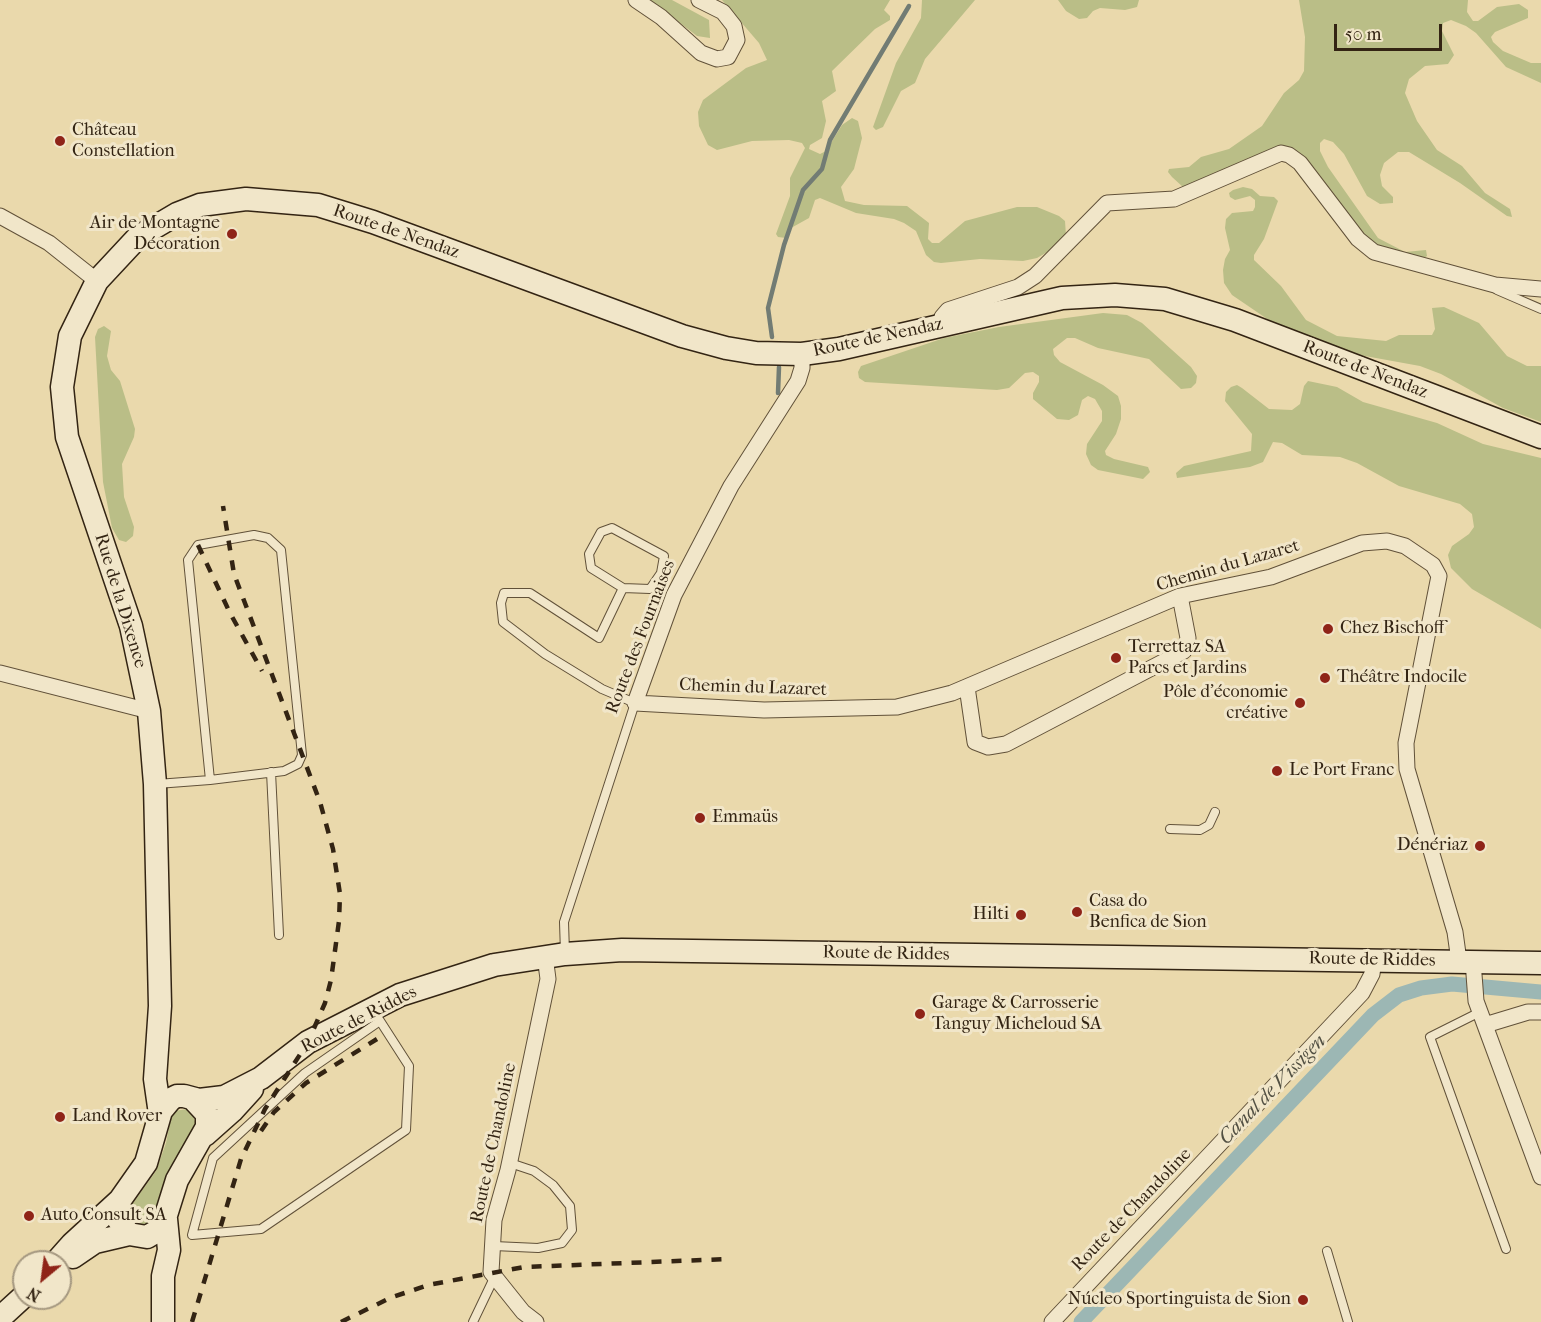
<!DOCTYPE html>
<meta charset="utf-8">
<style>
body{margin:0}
#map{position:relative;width:1541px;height:1322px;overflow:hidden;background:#ead9ac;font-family:"IM FELL French Canon",serif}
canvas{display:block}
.north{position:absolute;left:12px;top:1250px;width:60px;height:60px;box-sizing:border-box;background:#f1e6c9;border:2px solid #a59880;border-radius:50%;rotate:209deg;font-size:16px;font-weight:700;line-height:24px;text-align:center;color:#332413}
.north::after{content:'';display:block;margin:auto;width:21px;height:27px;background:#8f2418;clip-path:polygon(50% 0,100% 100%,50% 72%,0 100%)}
.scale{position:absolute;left:1334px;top:24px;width:108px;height:27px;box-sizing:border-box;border:3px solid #332413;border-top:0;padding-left:8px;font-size:18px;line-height:21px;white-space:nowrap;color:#332413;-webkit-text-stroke:4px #f1e6c9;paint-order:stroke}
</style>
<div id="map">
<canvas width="1541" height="1322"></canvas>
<div class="north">N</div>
<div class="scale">50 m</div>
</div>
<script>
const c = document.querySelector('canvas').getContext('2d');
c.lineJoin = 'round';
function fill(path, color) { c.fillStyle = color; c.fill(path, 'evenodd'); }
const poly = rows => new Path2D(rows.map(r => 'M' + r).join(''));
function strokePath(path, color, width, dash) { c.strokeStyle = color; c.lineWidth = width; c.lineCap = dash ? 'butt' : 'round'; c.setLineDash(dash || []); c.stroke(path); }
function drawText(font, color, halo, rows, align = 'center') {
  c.font = font + ' "IM FELL French Canon",serif'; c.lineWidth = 6; c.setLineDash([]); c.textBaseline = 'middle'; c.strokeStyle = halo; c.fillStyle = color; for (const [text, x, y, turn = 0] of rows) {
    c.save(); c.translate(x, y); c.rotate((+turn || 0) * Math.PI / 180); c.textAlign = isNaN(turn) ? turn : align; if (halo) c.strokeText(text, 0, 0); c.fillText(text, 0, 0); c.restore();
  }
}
fill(poly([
 [650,0,672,0,709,20,710,38,697,36],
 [722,0,890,0,884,10,890,16,890,20,875,29,832,71,836,91,822,101,826,121,822,138,810,145,809,149,820,154,826,151,842,125,852,118,858,121,862,138,854,169,841,187,845,201,864,205,907,206,929,223,928,239,932,243,939,243,965,221,1017,207,1037,207,1059,216,1065,221,1066,236,1056,247,1037,258,1023,261,980,259,941,263,934,262,926,255,916,231,904,223,894,219,856,213,820,198,815,200,809,218,791,228,786,238,778,237,776,234,790,196,790,178,805,148,802,143,789,140,752,141,717,150,708,145,699,126,698,112,703,100,746,68,767,60,759,43],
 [922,0,975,0,925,59,915,83,901,91,883,127,876,130,873,127,896,63,921,18],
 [1058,0,1139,0,1137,7,1125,10,1100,8,1093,11,1087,18,1079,19,1066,11],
 [1299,0,1468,0,1467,12,1473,21,1478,21,1497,7,1519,4,1528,10,1528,18,1495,32,1491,37,1493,42,1503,51,1531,63,1541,63,1541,83,1506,67,1476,33,1466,26,1451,20,1443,23,1442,31,1454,55,1448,64,1425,66,1409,79,1405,93,1417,121,1437,150,1462,166,1485,193,1510,209,1512,217,1507,216,1460,183,1409,152,1398,152,1384,163,1380,175,1382,186,1393,197,1393,203,1380,204,1367,196,1344,154,1333,142,1324,139,1320,143,1320,151,1328,167,1378,238,1405,252,1426,250,1427,256,1420,261,1379,250,1355,228,1313,168,1299,152,1290,149,1183,187,1172,177,1168,172,1169,169,1189,167,1201,157,1229,149,1262,126,1284,93,1299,80,1304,71,1305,37],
 [1243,187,1252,189,1260,196,1274,197,1278,201,1264,239,1254,255,1254,260,1281,286,1306,320,1337,336,1386,341,1399,335,1432,335,1435,329,1432,308,1444,307,1479,323,1507,356,1527,366,1541,366,1541,422,1503,408,1441,374,1420,366,1343,352,1279,327,1232,295,1224,283,1223,270,1225,259,1230,250,1225,228,1226,219,1232,213,1253,211,1255,207,1255,200,1250,196,1235,200,1230,197,1229,193,1233,190],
 [1103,313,1127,315,1142,323,1191,367,1197,376,1196,383,1191,388,1181,389,1149,359,1098,348,1075,338,1067,338,1053,349,1054,355,1060,362,1103,385,1118,396,1121,406,1121,419,1116,434,1105,451,1106,455,1114,459,1148,467,1150,472,1143,479,1098,470,1091,465,1086,454,1087,444,1102,421,1102,411,1095,399,1088,396,1082,400,1078,415,1069,420,1057,419,1033,399,1033,393,1039,382,1039,376,1033,372,1025,373,1009,388,997,390,865,382,859,378,858,372,861,366,944,338,999,327],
 [104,326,111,331,107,356,111,370,120,381,135,429,134,437,122,464,124,497,134,527,133,536,126,542,119,540,112,528,103,482,95,337,98,329],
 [1308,381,1337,387,1363,402,1437,423,1483,444,1541,458,1541,629,1472,589,1451,568,1448,555,1452,546,1469,534,1474,527,1472,514,1460,504,1399,486,1357,463,1340,457,1302,455,1282,443,1273,442,1263,462,1250,467,1177,478,1176,473,1184,466,1251,451,1252,434,1225,401,1226,392,1231,387,1237,385,1242,388,1269,409,1292,410,1300,404,1304,386],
 [187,1109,192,1112,196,1125,175,1160,159,1198,155,1220,146,1228,134,1226,128,1215,131,1206,156,1171,166,1143,171,1117,174,1111]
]), '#babe87');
strokePath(poly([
 [772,337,768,308,784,245,803,190,822,169,830,140,909,6],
 [778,393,779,367]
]), '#727c74', 4.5);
strokePath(poly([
 [1081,1322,1373,1015,1399,995,1421,988,1452,984,1541,992]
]), '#9cb7b4', 15);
const lane = poly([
 [1497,290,1541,309],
 [271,772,279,935],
 [157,784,210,780,284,771,298,764,302,755,281,550,268,538,254,535,198,545,188,560,210,780],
 [1170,829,1200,830,1209,825,1215,812],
 [565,953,564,922,635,703,602,689,545,654,503,622,501,603,504,593,530,593,599,638,623,588,591,568,589,554,601,532,612,528,664,556,661,573,650,589,623,588],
 [373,1010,409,1066,406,1130,261,1229,192,1235,213,1158,305,1073,380,1021],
 [1480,1012,1430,1037,1506,1249],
 [494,1246,538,1248,562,1243,572,1230,570,1206,553,1185,534,1171,510,1163],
 [1327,1251,1348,1322],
 [473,1322,494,1278]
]);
const street = poly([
 [636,0,661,17,701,53,717,59,728,57,737,40,734,26,723,12,699,0],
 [0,216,49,243,97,281],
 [944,323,942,317,948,310,1018,287,1035,276,1107,203,1174,199,1281,153,1289,155,1300,163,1358,239,1374,252,1495,285,1541,289],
 [802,354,802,368,798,381,731,486,674,595,635,703,764,710,897,707,952,693,1180,596,1271,577,1362,543,1387,541,1405,546,1433,565,1439,576,1406,743,1407,769,1455,932,1459,961],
 [0,673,149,711],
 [967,687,975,742,988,747,1006,744,1184,651,1188,638,1180,596],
 [1473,961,1476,1001,1541,1177],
 [1485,1025,1528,1012,1541,1012],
 [536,1322,523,1312,491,1272,494,1220,508,1170,548,979,545,956],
 [1052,1322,1362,993,1372,974,1374,960]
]);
const secondary = poly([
 [193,1099,207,1114,207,1127,177,1180,162,1228,147,1237,129,1234,118,1219,120,1200,146,1163,161,1111,171,1099,177,1096,184,1096,199,1100,224,1097,261,1078,308,1042,400,995,494,965,565,954,622,950,1541,963],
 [160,1114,155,1079,160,1006,155,784,149,711,131,626,67,437,62,387,70,336,97,281,138,237,177,214,200,205,246,199,318,205,373,222,682,336,726,348,756,353,802,354,839,349,1062,298,1115,295,1165,299,1235,320,1541,437],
 [205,1135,232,1111,252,1089],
 [73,1257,95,1242,129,1234],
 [56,1262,72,1244,120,1200],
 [0,1318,24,1296],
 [163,1322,163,1276,169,1250,166,1219]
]);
strokePath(lane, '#615139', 10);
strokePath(street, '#615139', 17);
strokePath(secondary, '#332413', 25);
strokePath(lane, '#f1e6c9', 8);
strokePath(street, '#f1e6c9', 15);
strokePath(secondary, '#f1e6c9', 22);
strokePath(poly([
 [198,545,230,613,262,671],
 [261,1131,274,1112,306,1083,377,1039],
 [192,1322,241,1159,265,1109,308,1042,325,1003,331,980,339,921,340,894,333,849,320,802,234,574,223,506],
 [341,1322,390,1298,428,1285,524,1267,728,1259]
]), '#332413', 4.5, [10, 10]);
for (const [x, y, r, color] of [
 [60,141,6,"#8f2418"],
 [232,234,6,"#8f2418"],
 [1328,629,6,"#8f2418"],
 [1116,658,6,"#8f2418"],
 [1325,678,6,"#8f2418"],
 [1300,703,6,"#8f2418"],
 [1277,771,6,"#8f2418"],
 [700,818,6,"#8f2418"],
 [1480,846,6,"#8f2418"],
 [1077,912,6,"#8f2418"],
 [1021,915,6,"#8f2418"],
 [920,1014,6,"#8f2418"],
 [60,1117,6,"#8f2418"],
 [29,1216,6,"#8f2418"],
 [1303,1300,6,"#8f2418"]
]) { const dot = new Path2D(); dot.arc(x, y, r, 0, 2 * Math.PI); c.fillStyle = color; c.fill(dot); strokePath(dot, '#f1e6c9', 2); }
drawText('18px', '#332413', '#f1e6c9', [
 ["Château",72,131],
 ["Constellation",72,152],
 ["Air de Montagne",220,224,"right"],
 ["Décoration",220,245,"right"],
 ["Chez Bischoff",1340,629],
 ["Terrettaz SA",1128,648],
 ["Parcs et Jardins",1128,669],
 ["Théâtre Indocile",1337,678],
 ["Pôle d'économie",1288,693,"right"],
 ["créative",1288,714,"right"],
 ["Le Port Franc",1289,771],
 ["Emmaüs",712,818],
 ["Dénériaz",1468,846,"right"],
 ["Casa do",1089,902],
 ["Benfica de Sion",1089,923],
 ["Hilti",1009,915,"right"],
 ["Garage & Carrosserie",932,1004],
 ["Tanguy Micheloud SA",932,1025],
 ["Land Rover",72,1117],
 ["Auto Consult SA",41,1216],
 ["Núcleo Sportinguista de Sion",1291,1300,"right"]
], 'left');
drawText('18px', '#332413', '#f1e6c9', [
 ["Route de Nendaz",396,232,19],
 ["Route de Nendaz",878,338,-12],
 ["Route de Nendaz",1365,370,21],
 ["Chemin du Lazaret",1228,566,-16],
 ["Rue de la Dixence",120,601,73],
 ["Route des Fournaises",641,637,-69],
 ["Chemin du Lazaret",753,688,2],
 ["Route de Riddes",886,954,1],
 ["Route de Riddes",1372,960,1],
 ["Route de Riddes",359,1020,-27],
 ["Route de Chandoline",494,1143,-78],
 ["Route de Chandoline",1132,1210,-46]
]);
drawText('italic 20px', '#525043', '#f1e6c9', [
 ["Canal de Vissigen",1273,1090,-46]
]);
</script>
